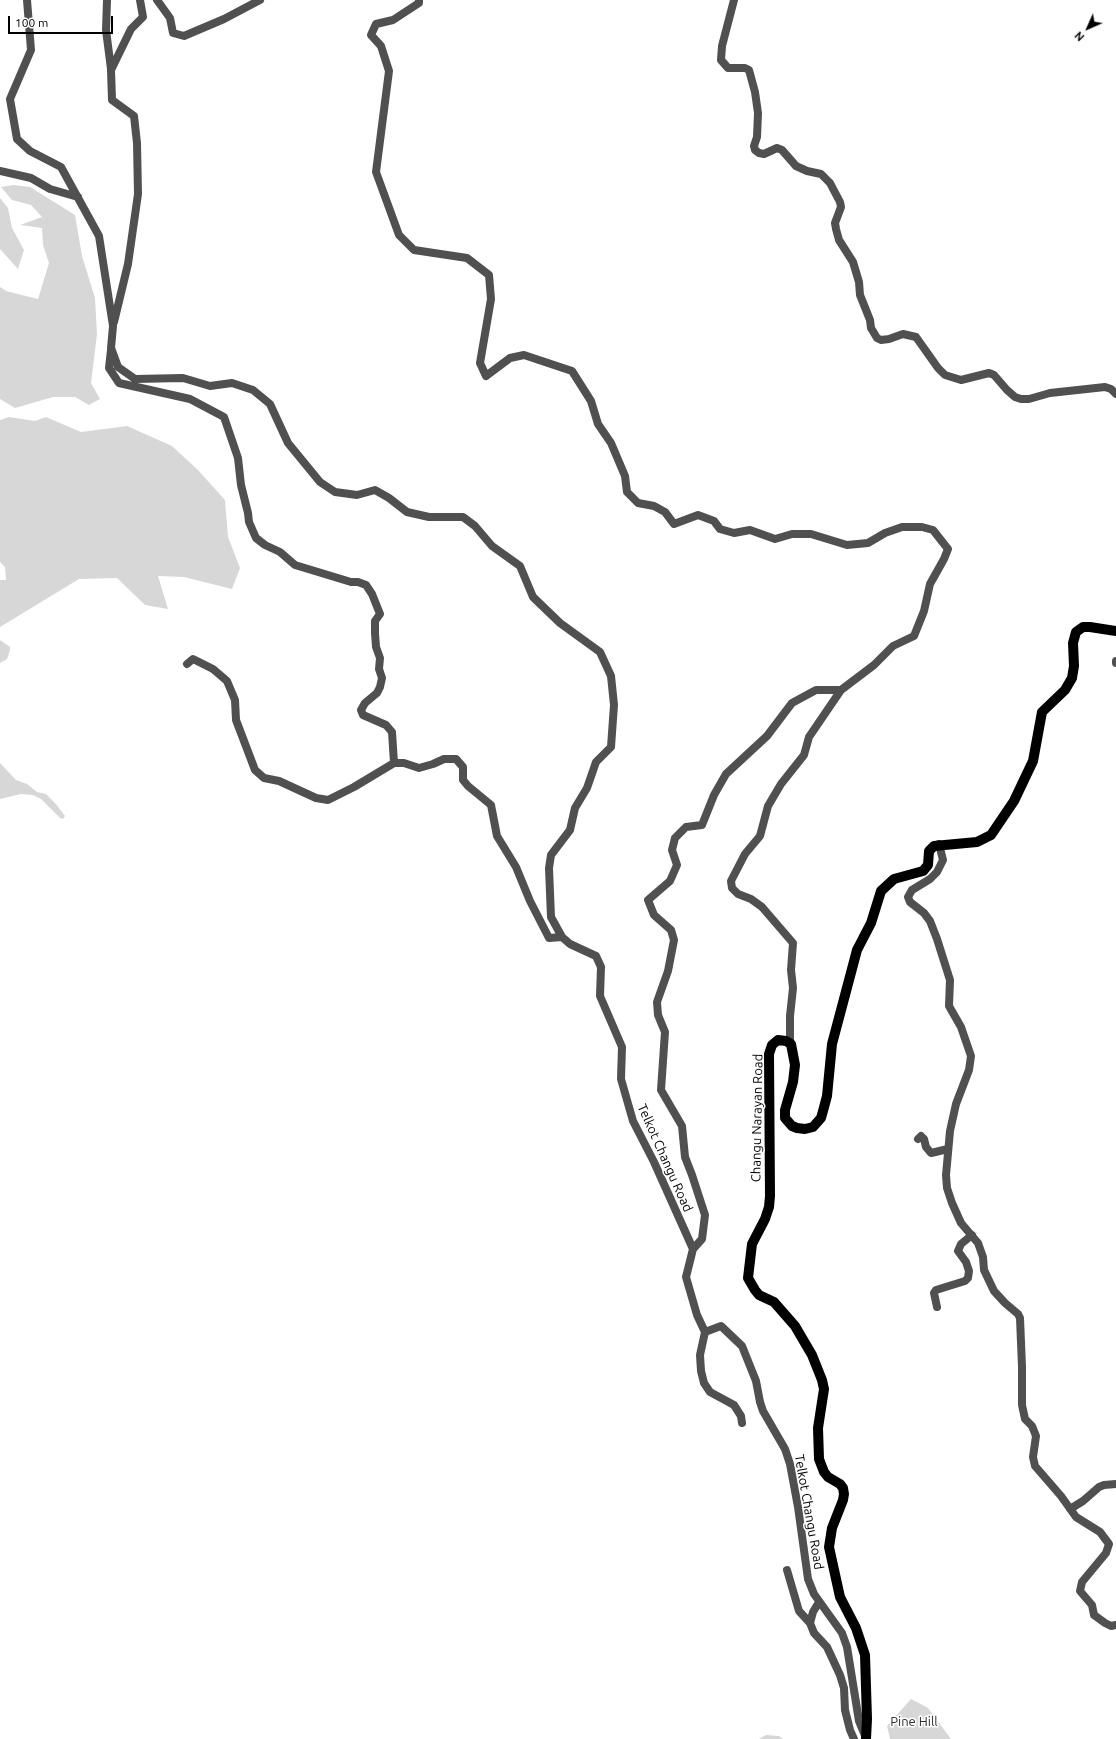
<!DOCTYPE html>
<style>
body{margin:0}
#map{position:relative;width:1116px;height:1739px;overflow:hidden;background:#fff;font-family:Ubuntu,sans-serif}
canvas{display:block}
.north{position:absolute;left:1068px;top:8px;width:40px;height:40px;-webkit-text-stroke:3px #fff;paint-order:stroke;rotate:225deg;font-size:11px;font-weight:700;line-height:16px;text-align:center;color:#000}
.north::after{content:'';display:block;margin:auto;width:14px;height:18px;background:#000;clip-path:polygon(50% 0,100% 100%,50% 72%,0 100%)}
.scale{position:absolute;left:8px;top:16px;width:105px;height:18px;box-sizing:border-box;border:2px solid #000;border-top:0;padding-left:5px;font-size:12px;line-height:14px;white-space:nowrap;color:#000;-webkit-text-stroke:3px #fff;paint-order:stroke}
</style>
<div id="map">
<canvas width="1116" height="1739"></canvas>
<div class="north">N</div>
<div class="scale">100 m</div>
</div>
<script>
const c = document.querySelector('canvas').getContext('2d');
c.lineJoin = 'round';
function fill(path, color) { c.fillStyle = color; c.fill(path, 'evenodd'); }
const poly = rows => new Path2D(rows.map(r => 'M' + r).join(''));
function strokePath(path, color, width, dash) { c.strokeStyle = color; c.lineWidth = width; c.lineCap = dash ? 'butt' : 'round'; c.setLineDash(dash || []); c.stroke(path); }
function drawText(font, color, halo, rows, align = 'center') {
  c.font = font + ' Ubuntu,sans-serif'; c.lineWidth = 3; c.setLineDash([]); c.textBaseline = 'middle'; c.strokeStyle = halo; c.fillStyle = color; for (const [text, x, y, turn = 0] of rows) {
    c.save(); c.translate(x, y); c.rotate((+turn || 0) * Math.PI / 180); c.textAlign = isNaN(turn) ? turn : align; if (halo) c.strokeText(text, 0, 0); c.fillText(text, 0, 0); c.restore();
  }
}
fill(poly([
 [14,185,30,187,75,215,82,256,95,298,97,334,91,383,100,399,89,405,75,397,53,397,15,408,0,399,0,287,6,291,38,299,49,263,43,245,42,228,20,225,42,217,31,205,12,200,1,187],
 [0,198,8,208,12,228,24,250,18,269,0,249],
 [9,417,35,421,46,417,81,432,127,426,172,446,198,470,225,500,228,537,240,568,232,589,184,577,158,576,168,609,145,605,117,578,79,579,0,627,0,580,6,580,5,567,0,562,0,420],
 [0,640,10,647,10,650,7,659,0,663],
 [0,763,16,780,27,784,37,792,46,794,56,804,65,816,63,819,60,818,41,799,33,795,21,794,0,799],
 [911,1699,928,1708,951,1739,890,1739,887,1726],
 [766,1735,779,1736,783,1739,759,1739]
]), '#d7d7d7');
strokePath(poly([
 [27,0,31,50,10,99,17,139,30,151,61,167,99,236,113,326,111,348,118,367,135,379,183,378,210,386,232,383,253,390,270,404,288,443,320,482,335,492,357,495,375,490,389,498,407,512,429,517,463,517,475,526,492,546,520,566,533,597,560,623,600,652,611,676,614,705,611,747,596,762,587,788,575,808,570,830,551,855,549,868,551,917,562,937,570,944,596,956,601,967,600,996,622,1047,621,1079,633,1121,654,1162,693,1249,686,1277,697,1315,705,1332,721,1326,742,1346,756,1381,760,1402,763,1411,785,1449,790,1464,798,1507,808,1579,814,1594,842,1633,847,1647,859,1721,866,1738],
 [107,0,106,30,111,69],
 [157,0,170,18,173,33,184,36,224,19,260,0],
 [419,0,419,3,393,20,376,24,371,35,381,46,389,71,376,172,399,235,414,250,467,258,489,275,491,299,480,363,486,376,510,358,524,355,572,371,591,401,598,424,611,443,625,476,627,492,638,503,654,506,665,512,674,524,698,515,714,521,720,529,734,533,750,530,775,539,792,534,811,534,847,545,868,543,885,533,902,527,922,527,933,530,948,549,944,559,930,584,924,611,914,636,893,646,874,665,841,690,816,690,792,703,767,736,726,774,714,795,702,825,686,827,675,838,672,850,677,865,670,881,648,900,654,915,671,930,674,940,668,971,657,1002,658,1015,665,1032,661,1090,682,1126,685,1157,692,1175,705,1215,702,1239,693,1249],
 [734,0,722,46,721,60,728,68,745,68,749,70,755,92,758,113,757,137,754,146,755,150,759,153,764,154,777,148,782,150,796,166,807,171,821,174,830,183,840,202,841,207,835,223,836,229,839,240,853,262,859,282,860,295,870,320,871,328,877,338,881,340,889,339,903,334,916,337,938,368,945,375,961,380,989,373,994,375,1007,390,1015,397,1021,399,1029,399,1050,393,1105,387,1111,389,1116,394],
 [0,171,31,178,50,189,78,197],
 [114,322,128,264,138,194,137,143,134,116,112,100,111,70,131,29,143,17,140,0],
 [111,350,109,368,119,383,190,399,224,417,238,458,241,485,248,513,249,522,256,538,265,545,280,552,295,565,351,582,358,582,366,585,372,594,380,614,375,621,375,633,376,647,380,658,379,669,382,678,380,687,377,693,365,703,361,710,363,715,386,725,392,732,394,763],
 [1116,661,1116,663],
 [187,664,193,659,213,669,227,681,235,700,236,720,255,770,264,778,279,781,316,798,328,800,354,787,394,763,404,763,419,768,433,764,444,759,456,759,463,767,463,780,468,786,491,805,497,836,516,867,530,901,549,938,562,937],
 [939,844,943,860,937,872,930,879,912,890,908,897,910,902,924,913,930,921,937,939,950,980,949,1006,961,1027,971,1056,969,1070,956,1104,950,1131,946,1175,947,1188,952,1203,961,1223,978,1243,983,1257,984,1270,994,1291,1005,1303,1018,1314,1020,1318,1022,1367,1022,1405,1025,1419,1032,1426,1036,1436,1033,1457,1035,1466,1061,1496,1076,1517,1100,1532,1109,1544,1106,1553,1082,1582,1080,1591,1092,1605,1094,1615,1105,1623,1111,1626,1116,1625],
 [790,1042,790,1016,793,988,791,970,793,943,762,907,751,899,738,894,732,888,731,881,745,854,760,836,768,806,781,784,804,755,809,737,841,690],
 [918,1139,921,1136,924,1139,926,1147,931,1153,948,1149],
 [937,1307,934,1293,936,1290,965,1281,968,1278,969,1271,966,1262,958,1251,961,1244,972,1235],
 [705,1332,700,1355,701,1371,704,1383,710,1392,734,1405,741,1416,742,1423],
 [1070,1509,1083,1501,1099,1487,1104,1485,1116,1484],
 [787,1570,799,1611,810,1623],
 [819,1602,813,1612,810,1623,814,1633,827,1647,840,1675,844,1688,845,1710,850,1730,854,1739]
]), '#505050', 8);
strokePath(poly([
 [866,1739,867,1719,865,1655,856,1628,840,1597,829,1547,832,1528,843,1500,844,1494,843,1488,840,1484,828,1477,824,1472,819,1459,818,1428,824,1389,822,1380,812,1355,795,1326,774,1302,759,1295,755,1290,748,1278,752,1244,765,1219,769,1207,770,1196,769,1054,772,1045,778,1040,786,1041,791,1044,795,1065,793,1082,785,1110,785,1118,792,1126,797,1128,805,1129,813,1127,821,1118,823,1111,827,1096,832,1044,857,950,871,923,881,891,894,879,923,871,928,865,929,851,934,846,977,842,991,835,1014,801,1033,761,1042,712,1065,690,1072,678,1074,666,1073,643,1076,632,1083,627,1090,627,1116,631]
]), '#000', 10);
drawText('13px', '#000', '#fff', [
 ["Changu Narayan Road",757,1118,-89],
 ["Telkot Changu Road",665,1158,66],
 ["Telkot Changu Road",809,1512,80]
]);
drawText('13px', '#2e2e2e', '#fff', [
 ["Pine Hill",914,1722]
]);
</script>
